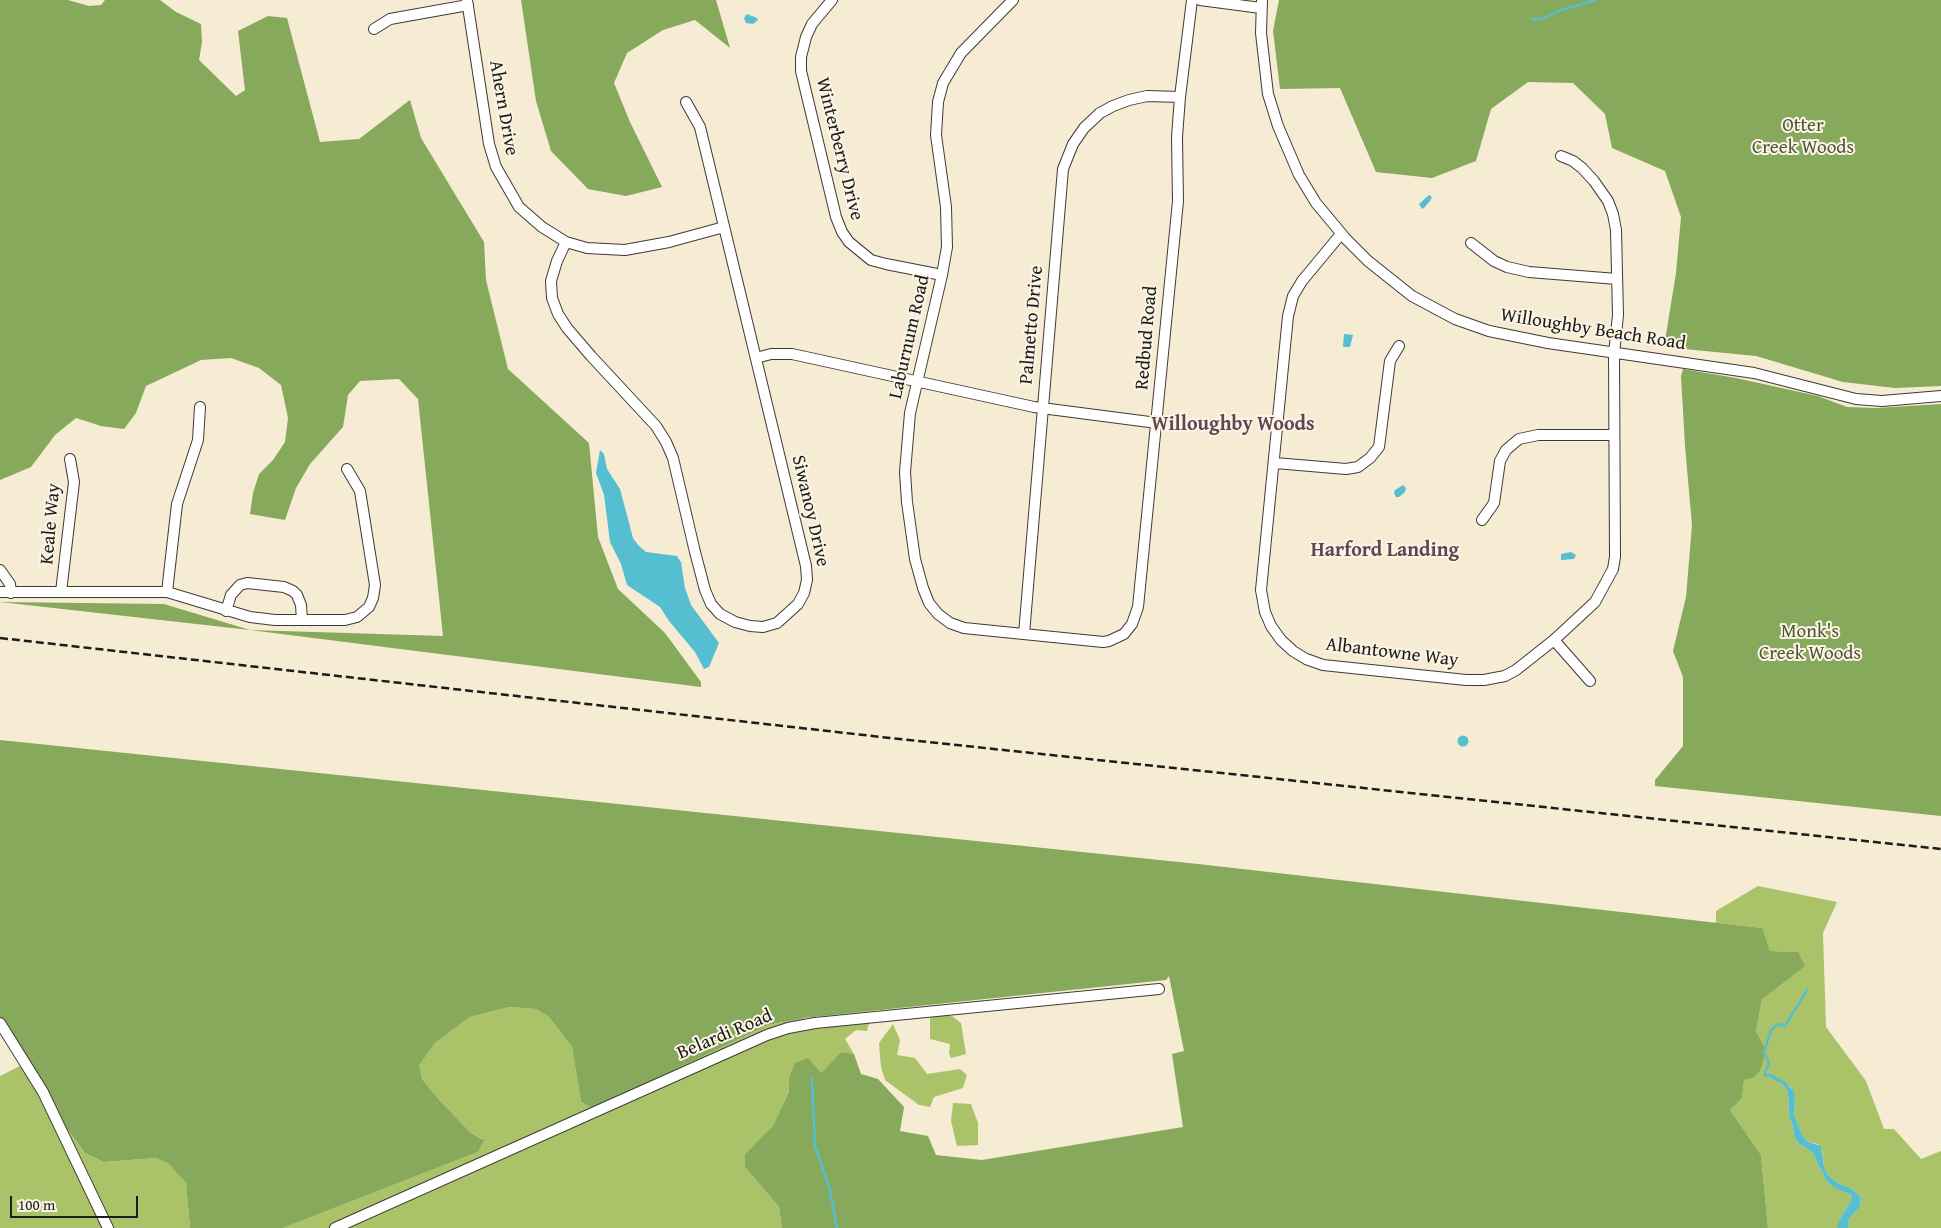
<!DOCTYPE html>
<style>
body{margin:0}
#map{position:relative;width:1941px;height:1228px;overflow:hidden;background:#f6ebd3;font-family:"Gentium Book Plus",serif}
canvas{display:block}
.scale{position:absolute;left:10px;top:1196px;width:128px;height:22px;box-sizing:border-box;border:2px solid #1c1c1c;border-top:0;padding-left:6px;font-size:15px;line-height:18px;white-space:nowrap;color:#1c1c1c;-webkit-text-stroke:4px #fcf5e5;paint-order:stroke}
</style>
<div id="map">
<canvas width="1941" height="1228"></canvas>
<div class="scale">100 m</div>
</div>
<script>
const c = document.querySelector('canvas').getContext('2d');
c.lineJoin = 'round';
function fill(path, color) { c.fillStyle = color; c.fill(path, 'evenodd'); }
const poly = rows => new Path2D(rows.map(r => 'M' + r).join(''));
function strokePath(path, color, width, dash) { c.strokeStyle = color; c.lineWidth = width; c.lineCap = dash ? 'butt' : 'round'; c.setLineDash(dash || []); c.stroke(path); }
function drawText(font, color, halo, rows, align = 'center') {
  c.font = font + ' "Gentium Book Plus",serif'; c.lineWidth = 4; c.setLineDash([]); c.textBaseline = 'middle'; c.strokeStyle = halo; c.fillStyle = color; for (const [text, x, y, turn = 0] of rows) {
    c.save(); c.translate(x, y); c.rotate((+turn || 0) * Math.PI / 180); c.textAlign = isNaN(turn) ? turn : align; if (halo) c.strokeText(text, 0, 0); c.fillText(text, 0, 0); c.restore();
  }
}
fill(poly([
 [1758,886,1837,902,1823,933,1826,1027,1866,1081,1884,1129,1894,1129,1921,1159,1941,1151,1941,1228,1848,1228,1848,1220,1860,1207,1861,1197,1852,1189,1836,1182,1827,1174,1824,1166,1822,1150,1818,1144,1807,1141,1802,1135,1794,1114,1795,1100,1791,1087,1772,1077,1782,1084,1788,1092,1789,1117,1793,1126,1794,1136,1798,1143,1812,1152,1826,1180,1839,1189,1853,1195,1851,1201,1839,1220,1838,1228,1768,1228,1761,1155,1730,1110,1742,1097,1744,1080,1753,1078,1764,1052,1765,1048,1756,1031,1762,999,1798,952,1770,951,1761,928,1716,923,1716,911],
 [509,1007,536,1009,547,1015,572,1047,581,1102,593,1109,768,1025,804,1018,803,1028,869,1022,867,1031,856,1030,845,1039,854,1054,841,1052,821,1073,789,1078,789,1090,773,1127,745,1154,745,1167,779,1207,782,1228,283,1228,478,1152,483,1139,471,1133,442,1103,422,1079,418,1065,435,1043,470,1017],
 [930,1016,952,1016,961,1023,966,1054,951,1058,949,1053,950,1044,930,1039],
 [893,1024,900,1040,897,1055,915,1058,927,1074,960,1069,967,1075,963,1088,934,1097,930,1107,919,1105,885,1080,881,1067,879,1043],
 [20,1066,85,1153,104,1162,156,1158,168,1162,186,1183,190,1228,0,1228,0,1076],
 [953,1103,971,1104,978,1123,978,1145,957,1146,951,1121]
]), '#aac368');
fill(poly([
 [0,0,68,0,89,6,101,5,105,0,160,0,176,12,201,24,202,42,199,60,236,96,245,90,238,31,268,16,287,18,320,142,359,139,410,100,421,138,484,242,486,280,508,369,589,443,598,537,618,589,665,633,701,682,701,687,250,630,0,602,164,604,250,630,443,636,418,399,399,379,360,381,348,395,343,427,310,464,296,488,285,520,250,514,253,493,259,474,273,460,285,442,288,418,281,385,259,368,231,358,201,360,146,386,136,413,124,429,101,426,76,418,55,435,31,467,0,480],
 [521,0,716,0,730,48,695,20,663,30,627,53,614,83,630,122,662,187,626,196,588,189,551,151,536,101],
 [1279,0,1941,0,1941,386,1895,388,1843,382,1756,356,1664,347,1676,273,1681,217,1665,171,1612,148,1605,114,1573,83,1528,82,1491,109,1476,161,1432,178,1376,172,1340,88,1280,89,1273,31],
 [1683,369,1736,378,1818,396,1847,407,1876,408,1941,404,1941,816,1655,786,1655,780,1683,746,1683,677,1673,651,1686,597,1692,525,1685,446,1681,376],
 [0,740,1198,864,1762,928,1770,951,1798,952,1805,966,1762,999,1756,1031,1765,1048,1765,1055,1760,1071,1753,1078,1744,1080,1742,1098,1730,1110,1761,1155,1768,1228,782,1228,779,1207,745,1167,745,1154,773,1126,789,1091,789,1078,795,1063,808,1058,821,1073,841,1052,854,1054,861,1074,878,1079,904,1107,900,1131,928,1136,936,1155,982,1160,1183,1127,1172,1054,1184,1051,1169,976,1166,980,804,1018,768,1025,593,1109,581,1102,572,1047,548,1016,536,1009,509,1007,470,1017,435,1043,419,1065,422,1079,442,1103,471,1133,484,1140,478,1152,283,1228,190,1228,186,1183,168,1163,156,1158,104,1162,85,1153,50,1106,0,1023]
]), '#87a95c');
fill(poly([
 [747,14,757,18,758,20,753,24,746,23,744,18],
 [1429,195,1432,197,1430,201,1424,208,1422,209,1419,204],
 [1344,334,1353,335,1350,347,1343,347],
 [600,450,604,454,607,469,620,489,633,538,638,545,646,552,677,556,681,562,685,588,691,605,719,643,709,667,704,669,695,652,669,621,660,607,627,585,621,564,610,542,604,495,596,473],
 [1403,485,1406,488,1405,492,1399,497,1396,497,1394,493,1395,490],
 [1571,552,1576,555,1574,559,1561,560,1561,554],
 '1457.5 741a5.5 5.5 0 1 1 11 0a5.5 5.5 0 1 1-11 0Z',
 [1772,1074,1785,1082,1794,1091,1795,1100,1794,1114,1802,1135,1807,1141,1821,1146,1824,1166,1827,1174,1836,1182,1852,1189,1861,1197,1860,1207,1848,1220,1848,1228,1837,1228,1839,1220,1851,1201,1852,1195,1835,1188,1826,1180,1812,1152,1798,1143,1794,1136,1793,1126,1789,1117,1788,1092,1782,1084,1766,1075]
]), '#55bfd1');
strokePath(poly([
 [1532,19,1543,19,1561,10,1596,0],
 [1769,1076,1765,1075,1765,1072,1769,1063,1764,1052,1771,1030,1778,1024,1785,1026,1807,990],
 [812,1079,815,1146,830,1190,837,1228]
]), '#55bfd1', 2.5);
const minor = poly([
 [467,0,489,144,496,167,519,207,542,227,566,242,587,248,625,250,669,242,724,227],
 [832,0,812,24,806,37,801,57,801,71,836,217,842,232,849,242,871,260,886,264,942,275],
 [1013,0,961,53,943,83,938,102,936,135,946,207,947,247,942,275,910,413,905,472,907,502,915,559,923,588,929,603,938,614,950,623,964,628,1103,642,1109,641,1124,634,1132,624,1138,607,1178,201,1177,137,1180,97,1192,0],
 [1200,0,1261,8],
 [1262,0,1261,33,1268,94,1278,126,1299,175,1316,203,1346,239,1368,261,1412,296,1455,319,1489,331,1548,343,1754,373,1856,399,1882,401,1941,396],
 [374,29,390,19,468,5],
 [1341,234,1302,281,1293,296,1288,316,1261,590,1265,612,1271,626,1281,640,1293,651,1306,659,1323,665,1466,680,1484,680,1505,676,1516,670,1554,640,1595,602,1613,569,1615,557,1614,354,1618,315,1616,230,1613,214,1608,201,1594,181,1582,168,1573,161,1561,156],
 [566,242,557,261,551,281,552,298,558,314,567,328,591,356,656,426,666,442,673,458,695,552,705,590,711,604,720,614,735,622,750,626,763,627,777,623,798,604,804,593,807,580,806,566,700,127,686,102],
 [1471,243,1494,261,1507,267,1529,272,1617,279],
 [756,358,771,354,792,354,1034,407,1157,423],
 [1275,463,1346,469,1358,467,1370,458,1379,447,1390,361,1399,346],
 [1482,520,1494,503,1500,461,1506,450,1519,439,1538,435,1613,435],
 [0,570,10,584,11,593],
 [0,592,167,592,250,617,275,620,345,620,357,617,369,607,373,598,375,585,360,491,347,469],
 [61,592,74,482,70,459],
 [167,592,177,504,198,440,200,407],
 [226,611,231,595,240,585,247,583,284,587,293,591,297,595,301,605,302,620],
 [1024,634,1063,169,1073,144,1084,128,1100,113,1113,106,1129,100,1147,96,1180,97],
 [1554,640,1590,681],
 [0,1023,43,1092,108,1228],
 [335,1228,767,1035,788,1028,815,1023,1159,989]
]);
strokePath(minor, '#3d3b37', 12);
strokePath(minor, '#fff', 10);
strokePath(poly([
 [0,638,890,738,1941,849]
]), '#1c1c1c', 2.5, [8, 4]);
drawText('19px', '#1c1c1c', '#fcf5e5', [
 ["Ahern Drive",503,108,80],
 ["Winterberry Drive",839,149,76],
 ["Palmetto Drive",1032,325,-85],
 ["Willoughby Beach Road",1593,330,9],
 ["Laburnum Road",910,337,-77],
 ["Redbud Road",1147,338,-85],
 ["Siwanoy Drive",810,511,77],
 ["Keale Way",51,524,-85],
 ["Albantowne Way",1392,653,7],
 ["Belardi Road",725,1035,-23]
]);
drawText('19px', '#4e5637', '#fcf5e5', [
 ["Otter",1803,126],
 ["Creek Woods",1803,148],
 ["Monk's",1810,632],
 ["Creek Woods",1810,654]
]);
drawText('bold 20px', '#604555', '#fcf5e5', [
 ["Willoughby Woods",1233,425],
 ["Harford Landing",1385,551]
]);
</script>
